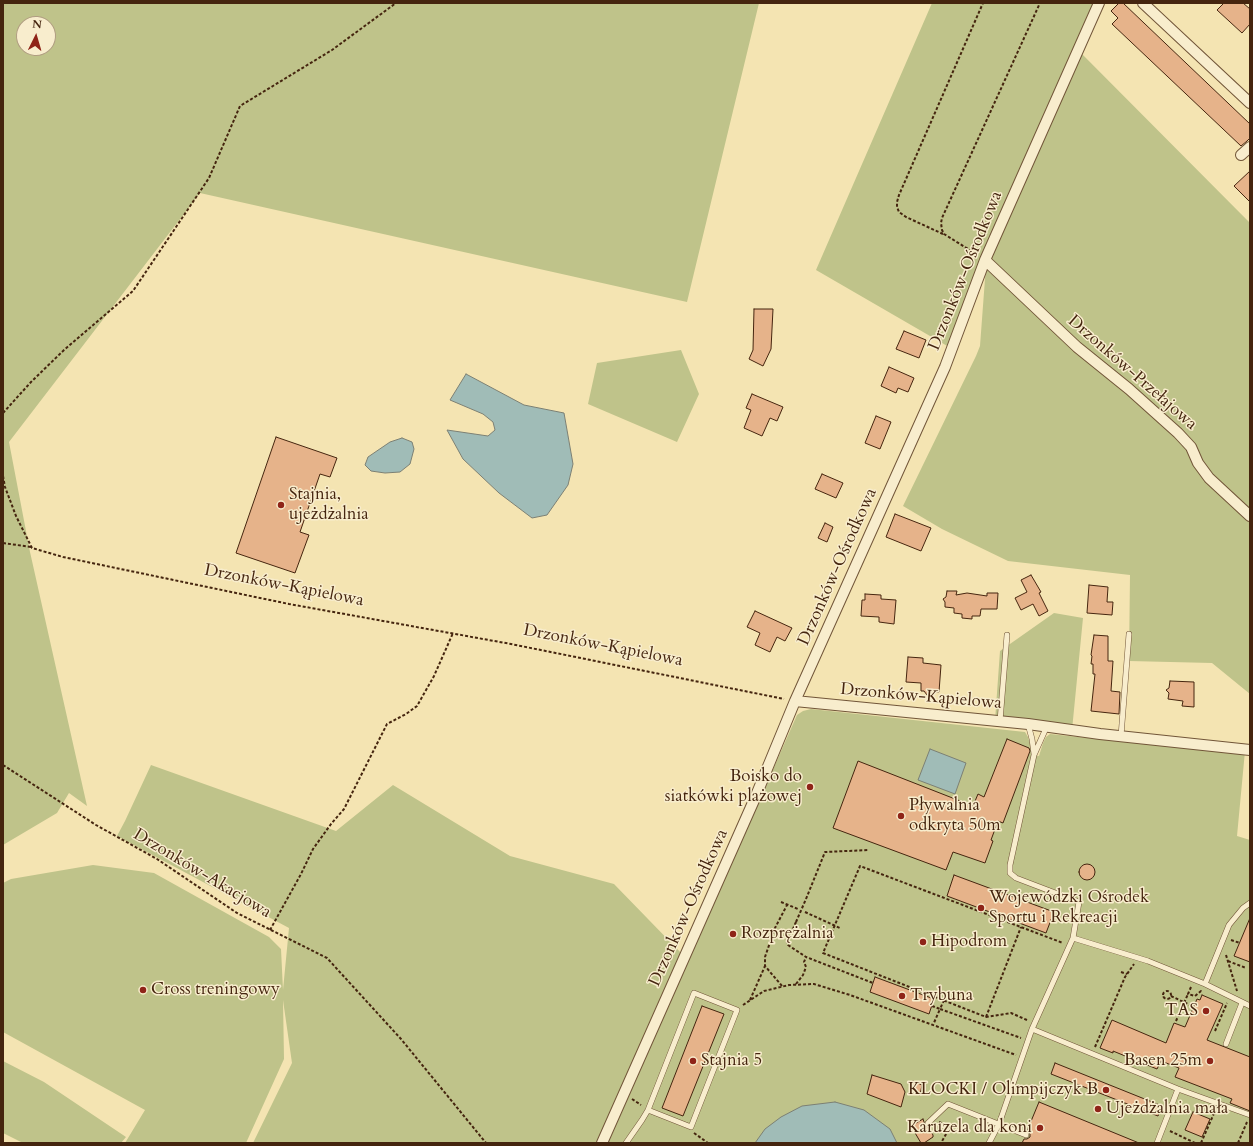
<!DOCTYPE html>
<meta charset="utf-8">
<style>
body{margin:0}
#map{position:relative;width:1253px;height:1146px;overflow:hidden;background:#f4e4b2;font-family:Cardo,serif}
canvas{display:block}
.frame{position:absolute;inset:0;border:4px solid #45250f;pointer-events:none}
.north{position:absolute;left:16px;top:16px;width:40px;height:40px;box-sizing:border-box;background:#f8edcd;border:1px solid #b09d81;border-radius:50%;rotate:5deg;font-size:11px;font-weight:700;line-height:16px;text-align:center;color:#45250f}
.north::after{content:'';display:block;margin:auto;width:14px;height:18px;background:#8f2418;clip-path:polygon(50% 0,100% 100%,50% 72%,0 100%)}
</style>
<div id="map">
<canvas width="1253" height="1146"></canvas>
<div class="frame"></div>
<div class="north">N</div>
</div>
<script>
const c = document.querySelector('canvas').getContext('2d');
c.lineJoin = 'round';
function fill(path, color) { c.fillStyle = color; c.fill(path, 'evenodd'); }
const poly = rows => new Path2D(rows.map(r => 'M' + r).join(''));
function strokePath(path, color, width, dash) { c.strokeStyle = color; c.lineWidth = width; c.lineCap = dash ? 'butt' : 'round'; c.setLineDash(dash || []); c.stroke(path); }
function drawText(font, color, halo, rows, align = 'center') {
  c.font = font + ' Cardo,serif'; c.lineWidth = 3; c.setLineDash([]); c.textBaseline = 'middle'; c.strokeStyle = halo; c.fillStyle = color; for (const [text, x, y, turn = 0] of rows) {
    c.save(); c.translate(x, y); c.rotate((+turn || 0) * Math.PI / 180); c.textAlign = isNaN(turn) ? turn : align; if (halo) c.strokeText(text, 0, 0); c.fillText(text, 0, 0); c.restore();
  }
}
fill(poly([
 [3,3,759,3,687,302,200,193,9,442,30,552,87,806,69,793,57,813,3,845],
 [24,24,48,24,48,48,24,48],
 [932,3,1096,3,1076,48,1250,223,1250,694,1212,663,1129,661,1130,575,1008,561,942,529,903,506,976,356,980,346,987,252,949,347,816,270],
 [681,350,699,394,677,442,588,404,597,363],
 [1054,613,1083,618,1072,730,995,721,1000,651],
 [811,709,1025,732,1028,737,1032,749,1031,754,1039,756,1043,743,1046,737,1050,734,1211,751,1245,751,1237,836,1250,840,1250,1143,608,1143,797,715,803,711],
 [151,765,336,831,393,785,510,856,614,884,682,954,596,1143,253,1143,292,1063,283,1000,284,1059,246,1143,125,1143,145,1110,3,1032,3,883,11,879,93,865,154,873,269,937,281,949,283,990,289,928,117,836,125,821],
 [3,1061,44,1082,126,1137,121,1143,23,1143,3,1133]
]), '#bfc38a');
const water = poly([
 [466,374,524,405,564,413,573,464,568,485,547,515,532,518,499,493,463,459,447,430,488,436,495,430,493,422,483,414,450,400,466,374],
 [402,438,412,442,414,449,410,464,400,472,385,473,371,471,365,465,368,457,390,442,402,438],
 [930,749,966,763,955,794,918,780,930,749],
 [835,1102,864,1110,890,1129,897,1143,755,1143,765,1129,781,1117,802,1106,835,1102]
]);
fill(water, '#a0bcb7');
strokePath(water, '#7c8074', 1);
const building = poly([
 [1119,3,1123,3,1250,124,1250,138,1247,141,1241,146,1112,24,1118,18,1111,11,1119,3],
 [1224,3,1243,3,1250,9,1250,24,1242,33,1217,10,1224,3],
 [1250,171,1250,202,1234,186,1250,171],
 [754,309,773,309,771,349,763,366,749,359,753,350,754,309],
 [904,331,926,340,919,358,896,349,904,331],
 [889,367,914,378,908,392,898,388,896,393,881,386,889,367],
 [752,394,783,407,777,421,770,418,762,436,744,428,751,410,746,408,752,394],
 [876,416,891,422,880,449,865,443,876,416],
 [276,437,337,458,330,477,320,474,300,532,309,535,295,573,236,553,276,437],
 [822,474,843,483,836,498,815,489,822,474],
 [895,514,931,528,921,551,886,537,895,514],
 [825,523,833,527,827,542,818,538,825,523],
 [1031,575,1041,592,1039,593,1048,611,1039,616,1033,604,1021,610,1015,598,1027,592,1021,580,1031,575],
 [1089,585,1108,587,1107,602,1113,602,1112,615,1087,613,1089,585],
 [947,591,957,591,956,595,967,593,987,596,987,593,998,593,997,609,981,609,980,616,972,616,972,619,962,618,962,614,954,613,954,608,945,607,945,602,943,599,946,597,947,591],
 [865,594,881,595,881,599,896,600,894,624,879,622,879,617,861,616,862,600,865,600,865,594],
 [755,611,792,628,785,641,777,637,770,652,755,645,760,633,747,627,755,611],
 [1094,635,1108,636,1108,661,1113,661,1111,691,1120,692,1119,714,1091,711,1095,674,1093,674,1093,664,1091,664,1092,656,1091,655,1094,635],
 [908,657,923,658,923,663,941,665,939,692,936,692,930,699,924,691,921,691,921,683,906,682,908,657],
 [1170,681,1194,682,1194,707,1182,706,1183,701,1168,699,1169,693,1166,690,1169,688,1170,681],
 [1007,739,1029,748,1030,751,1003,823,998,821,991,840,993,841,985,863,953,852,946,870,833,828,858,761,973,806,978,794,984,797,1007,739],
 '1079 872a8 8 0 1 1 16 0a8 8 0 1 1-16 0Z',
 [954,875,1054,912,1046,933,947,896,954,875],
 [1250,918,1250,962,1234,956,1250,918],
 [875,977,934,999,929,1014,870,992,875,977],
 [1202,995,1223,1004,1207,1040,1250,1057,1250,1111,1230,1103,1232,1099,1175,1077,1179,1068,1161,1061,1157,1069,1113,1051,1113,1053,1100,1048,1112,1020,1166,1043,1174,1023,1185,1027,1197,999,1200,1000,1202,995],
 [702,1006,724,1014,683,1116,662,1108,702,1006],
 [1055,1063,1162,1106,1158,1116,1051,1074,1055,1063],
 [872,1075,901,1084,905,1092,901,1107,867,1094,872,1075],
 [913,1081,922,1085,920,1095,910,1091,913,1081],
 [1039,1102,1139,1143,1022,1143,1024,1139,1027,1139,1030,1137,1030,1134,1027,1131,1039,1102],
 [1193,1112,1210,1119,1202,1137,1185,1130,1193,1112],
 [923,1119,925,1125,928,1127,933,1135,933,1137,924,1143,921,1143,911,1126,923,1119]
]);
fill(building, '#e6b38a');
strokePath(building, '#45250f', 1);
const service = poly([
 [1000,721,1007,635],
 [1028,724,1032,739,1034,754],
 [1121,736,1129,634],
 [1073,938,1148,961,1205,984,1250,1006],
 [1205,984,1229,925,1243,908,1250,903],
 [1032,1029,1178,1089,1250,1115],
 [1226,1044,1242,1003],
 [928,1123,948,1104,1026,1135],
 [626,1143,642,1120,648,1110,694,993,737,1010,691,1127,648,1110],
 [989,1143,999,1124,1032,1029,1073,938,1079,902,1016,878,1010,873,1010,865,1034,755,1047,726],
 [1157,1143,1178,1089]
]);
const minor = poly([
 [1143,3,1250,103],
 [1241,155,1250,147],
 [985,260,1077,347,1129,389,1178,433,1191,447,1198,463,1209,478,1250,516],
 [795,701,1028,724,1100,734,1250,750],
 [602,1143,755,798,795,701,945,367,985,260,1099,3]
]);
strokePath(service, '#715538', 6);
strokePath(minor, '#715538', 12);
strokePath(poly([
 [943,234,906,217,899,212,897,207,897,202,899,195,983,3],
 [976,254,944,234,942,230,941,223,942,218,1040,3],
 [3,413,31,382,64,350,133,291,209,178,240,106,332,50,396,3],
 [3,476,5,487,16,516,32,548,63,557,289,604,511,644,784,699],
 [3,543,31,547],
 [3,765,96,825,157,859,237,913,327,958,401,1039,486,1143],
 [806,899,825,852,869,850],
 [781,902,798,909],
 [805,912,840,928],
 [796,922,787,942,788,945,806,957,873,983],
 [270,930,301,874,313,849,331,824,344,809,387,724,406,714,417,706,434,676,453,633],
 [1231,940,1240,943],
 [1226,955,1237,991],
 [1228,961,1246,968],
 [1121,972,1127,974],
 [796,984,803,975,806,967,804,962,806,957],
 [782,986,765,966,765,957,775,928,787,905],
 [1191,987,1188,994,1195,996,1201,991,1202,992],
 '1163 995a4 4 0 1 1 8 0a4 4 0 1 1-8 0Z',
 [1171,996,1194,1007],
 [750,1000,765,966],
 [944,1000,940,1009,1021,1038],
 [743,1005,764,991,789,985,814,984,850,995,1016,1055],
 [932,1006,940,1009,933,1025],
 [986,1017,1021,927],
 [1027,1020,1011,1013,986,1017,823,953,860,866,1063,943],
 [1176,1021,1188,994],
 [1215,1031,1227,1003],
 [1095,1047,1125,977,1134,964],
 [632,1099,641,1105],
 [939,1122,950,1127,941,1143],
 [1170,1131,1195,1143],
 [694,1133,708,1143],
 [1201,1143,1215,1111],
 [1238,1143,1247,1122]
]), '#45250f', 2, [3, 2]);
strokePath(service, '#f8edcd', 5);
strokePath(minor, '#f8edcd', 10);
strokePath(poly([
 [796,922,806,899]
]), '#45250f', 2, [3, 2]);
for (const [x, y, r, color] of [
 [281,505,4,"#8f2418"],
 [810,787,4,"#8f2418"],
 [901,816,4,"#8f2418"],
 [981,908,4,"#8f2418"],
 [733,934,4,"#8f2418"],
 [923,942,4,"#8f2418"],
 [143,990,4,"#8f2418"],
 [902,996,4,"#8f2418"],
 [1206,1011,4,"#8f2418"],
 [693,1061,4,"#8f2418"],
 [1210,1061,4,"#8f2418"],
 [1106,1090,4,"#8f2418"],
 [1098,1109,4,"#8f2418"],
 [1040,1128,4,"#8f2418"]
]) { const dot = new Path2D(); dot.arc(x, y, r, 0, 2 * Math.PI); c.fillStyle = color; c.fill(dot); strokePath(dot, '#f8edcd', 1.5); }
drawText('17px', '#45250f', '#f8edcd', [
 ["Drzonków-Ośrodkowa",966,271,-68],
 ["Drzonków-Przełajowa",1132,373,41],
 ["Drzonków-Ośrodkowa",838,567,-66],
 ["Drzonków-Kąpielowa",284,586,11],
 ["Drzonków-Kąpielowa",603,646,11],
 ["Drzonków-Kąpielowa",921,697,5],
 ["Drzonków-Akacjowa",202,874,31],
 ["Drzonków-Ośrodkowa",689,908,-66]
]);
drawText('17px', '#45250f', '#f8edcd', [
 ["Stajnia,",289,495],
 ["ujeżdżalnia",289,515],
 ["Boisko do",802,777,"right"],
 ["siatkówki plażowej",802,797,"right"],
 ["Pływalnia",909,806],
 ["odkryta 50m",909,826],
 ["Wojewódzki Ośrodek",989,898],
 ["Sportu i Rekreacji",989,918],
 ["Rozprężalnia",741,934],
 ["Hipodrom",931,942],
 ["Cross treningowy",151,990],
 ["Trybuna",910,996],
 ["TAS",1198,1011,"right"],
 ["Stajnia 5",701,1061],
 ["Basen 25m",1202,1061,"right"],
 ["KLOCKI / Olimpijczyk B",1098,1090,"right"],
 ["Ujeżdżalnia mała",1106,1109],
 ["Karuzela dla koni",1032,1128,"right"]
], 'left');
</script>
